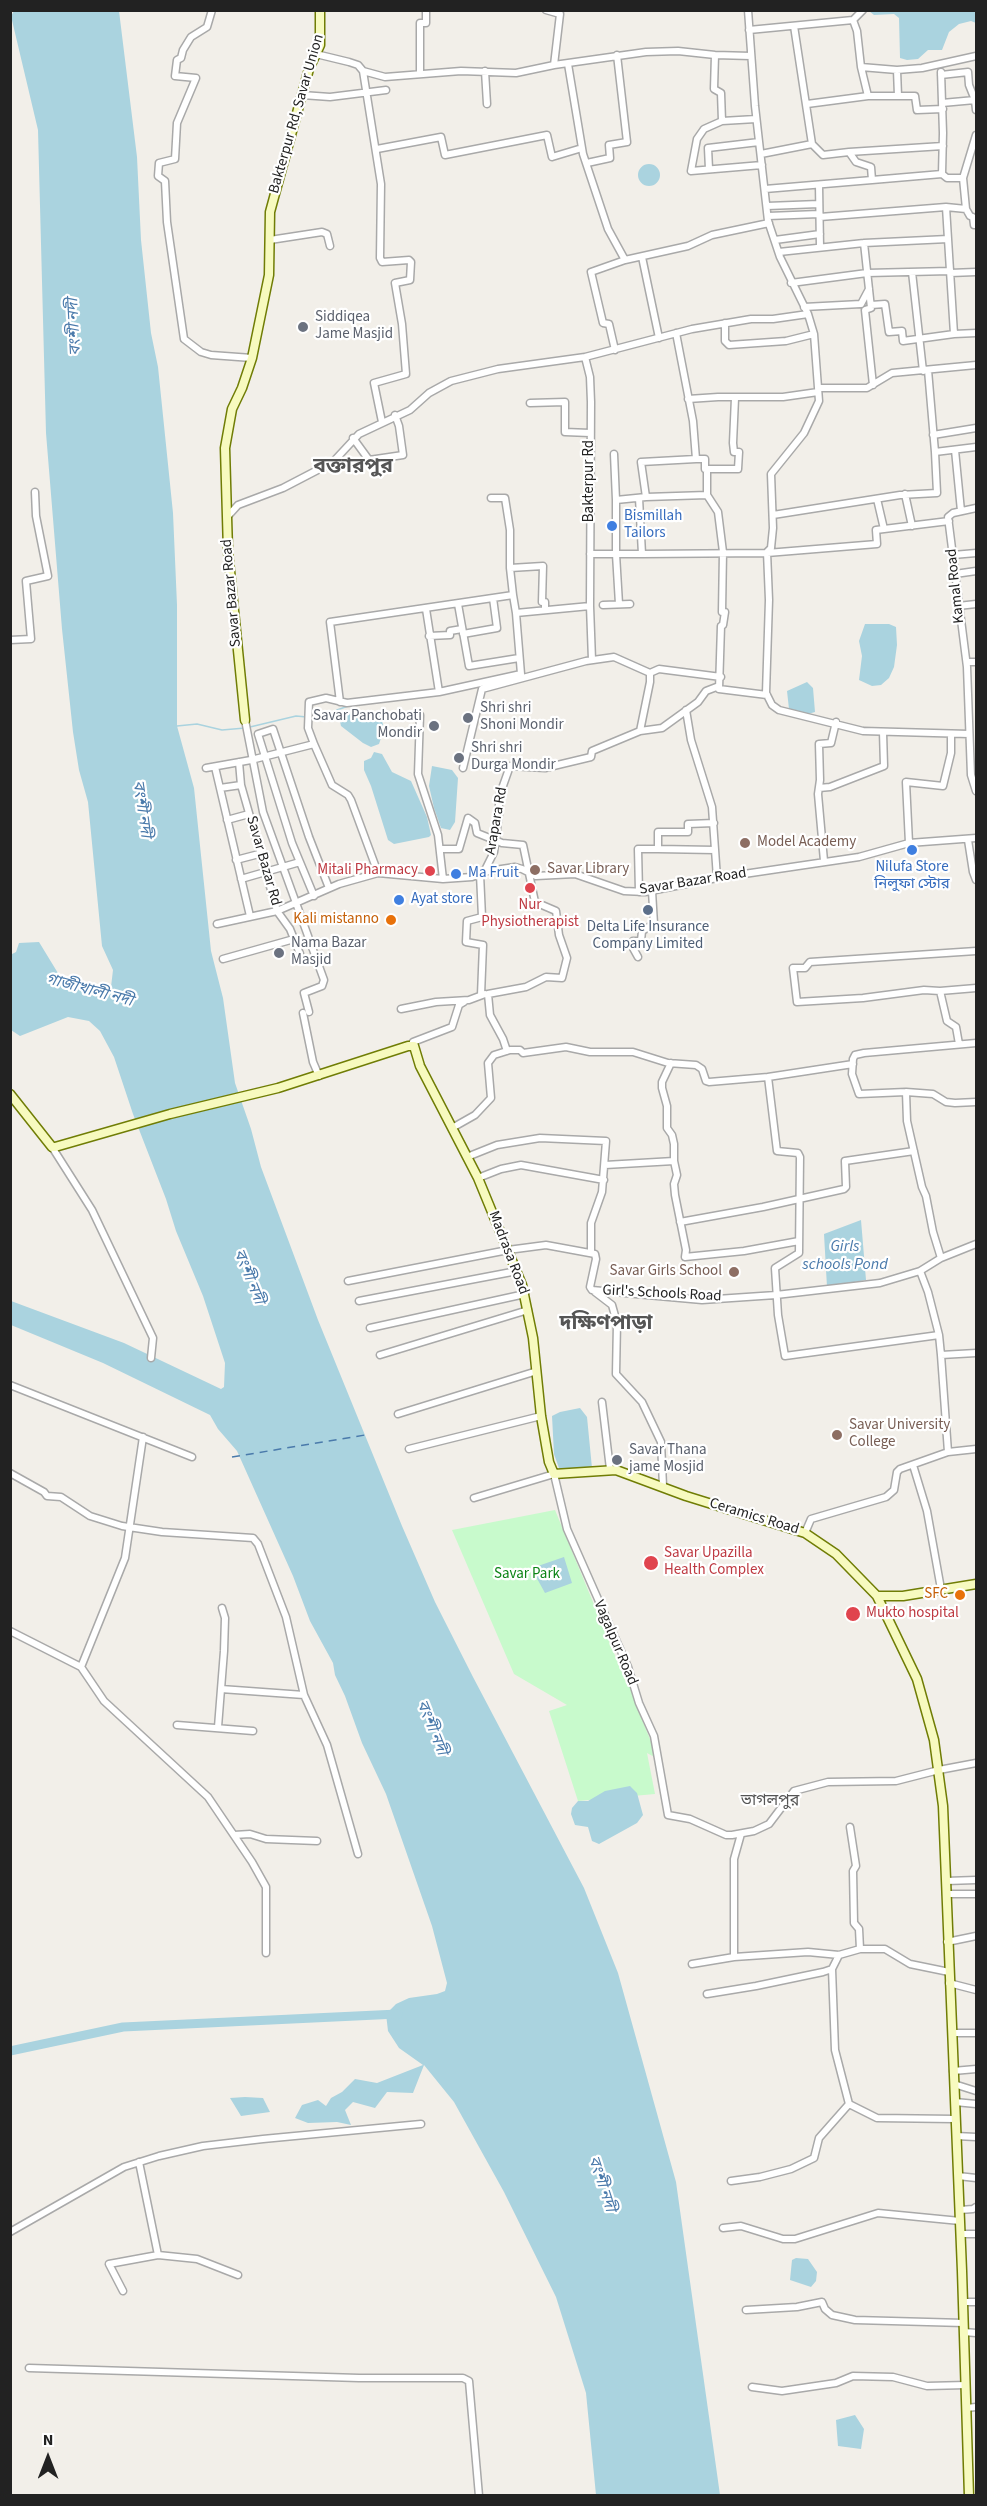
<!DOCTYPE html>
<meta charset="utf-8">
<style>
body{margin:0}
#map{position:relative;width:987px;height:2506px;overflow:hidden;background:#f2efe9;font-family:"Source Sans 3",sans-serif}
canvas{display:block}
.frame{position:absolute;inset:0;border:12px solid #222;pointer-events:none}
.north{position:absolute;left:18px;top:2428px;width:60px;height:60px;-webkit-text-stroke:4px #fff;paint-order:stroke;rotate:0deg;font-size:16px;font-weight:700;line-height:24px;text-align:center;color:#222}
.north::after{content:'';display:block;margin:auto;width:21px;height:27px;background:#222;clip-path:polygon(50% 0,100% 100%,50% 72%,0 100%)}
</style>
<div id="map">
<canvas width="987" height="2506"></canvas>
<div class="frame"></div>
<div class="north">N</div>
</div>
<script>
const c = document.querySelector('canvas').getContext('2d');
c.lineJoin = 'round';
function fill(path, color) { c.fillStyle = color; c.fill(path, 'evenodd'); }
const poly = rows => new Path2D(rows.map(r => 'M' + r).join(''));
function strokePath(path, color, width, dash) { c.strokeStyle = color; c.lineWidth = width; c.lineCap = dash ? 'butt' : 'round'; c.setLineDash(dash || []); c.stroke(path); }
function drawText(font, color, halo, rows, align = 'center') {
  c.font = font + ' "Source Sans 3","Noto Sans Bengali",sans-serif'; c.lineWidth = 4.5; c.setLineDash([]); c.textBaseline = 'middle'; c.strokeStyle = halo; c.fillStyle = color; for (const [text, x, y, turn = 0] of rows) {
    c.save(); c.translate(x, y); c.rotate((+turn || 0) * Math.PI / 180); c.textAlign = isNaN(turn) ? turn : align; if (halo) c.strokeText(text, 0, 0); c.fillText(text, 0, 0); c.restore();
  }
}
fill(poly([
 [555,1510,628,1687,633,1685,639,1712,658,1759,647,1753,655,1794,578,1801,549,1711,567,1705,514,1674,452,1530]
]), '#c8facc');
fill(poly([
 [14,11,119,11,137,157,141,240,151,333,158,367,173,513,177,605,177,726,194,788,211,951,223,998,235,1083,251,1129,261,1167,318,1320,402,1526,435,1602,473,1677,584,1888,618,1973,676,2182,720,2495,596,2495,586,2393,556,2297,504,2192,454,2102,424,2065,413,2093,387,2092,375,2108,353,2102,345,2110,351,2125,337,2122,308,2123,295,2118,302,2105,318,2100,326,2106,331,2098,342,2092,355,2079,377,2083,423,2065,399,2048,388,2031,386,2014,396,2004,409,1998,437,1994,445,1991,447,1983,432,1926,386,1794,362,1743,345,1696,335,1675,333,1663,310,1621,293,1576,237,1451,218,1429,210,1415,103,1363,11,1325,11,1301,124,1343,221,1389,224,1387,225,1363,203,1296,176,1231,166,1199,133,1114,114,1057,100,1031,89,1021,68,1017,20,1036,11,1030,10,955,16,952,19,943,39,942,64,983,85,989,103,990,111,987,113,970,102,946,88,802,79,770,73,732,62,629,46,433,38,130,11,16],
 [869,11,976,11,976,23,971,21,959,24,949,32,942,50,928,50,918,59,907,60,900,58,899,18,894,14,874,15],
 '638 175a11 11 0 1 1 22 0a11 11 0 1 1-22 0Z',
 [865,624,889,624,896,627,897,645,894,667,889,678,881,685,872,686,859,680,862,656,859,641],
 [807,682,813,688,815,712,808,714,789,709,787,691],
 [353,711,369,711,381,716,384,729,379,744,371,747,363,743,341,726,339,717],
 [374,752,382,754,392,772,411,781,427,817,431,835,429,837,394,844,388,840,371,786,364,770,364,761,371,758],
 [432,766,452,770,458,778,455,822,450,830,441,828,434,808,429,786],
 [861,1220,866,1280,827,1287,824,1234],
 [580,1408,587,1417,592,1468,560,1471,554,1454,552,1416,560,1412],
 [564,1557,572,1583,545,1593,534,1573,535,1567],
 [630,1786,637,1793,643,1815,637,1823,599,1844,592,1841,588,1827,575,1825,571,1814,572,1808,578,1801,588,1801,605,1791],
 [245,2097,263,2098,270,2112,241,2116,230,2098],
 [796,2258,808,2259,817,2272,816,2281,811,2287,790,2280,792,2260],
 [855,2415,864,2429,861,2449,838,2446,836,2420]
]), '#aad3df');
strokePath(poly([
 [468,689,481,686],
 [312,717,333,715,337,710,348,706],
 [177,726,197,724,222,730,245,728],
 [250,727,296,716,307,717]
]), '#aad3df', 1.5);
strokePath(poly([
 [10,2051,123,2027,398,2014]
]), '#aad3df', 9);
strokePath(poly([
 [232,1457,365,1435]
]), '#4a7aab', 1.5, [8, 6]);
const street = poly([
 [212,10,207,27,191,37,183,50,181,58,177,60,175,76,196,78,177,123,175,159,159,163,158,176,165,181,167,222,184,339,201,352,211,355,252,358],
 [546,10,560,14,554,65,646,52,678,51,715,55,751,56],
 [748,10,755,106,768,221,780,257,808,314,814,334,819,401,804,433,771,474,773,528,771,548,767,552,769,600,766,693,772,705,779,710,863,731,969,734],
 [853,20,857,31,861,67,897,70,922,68,976,56],
 [794,26,812,144],
 [749,30,853,20,863,10],
 [316,54,349,62,358,65,363,71,385,77,461,71,516,73,554,65],
 [715,55,714,89,721,93,722,121,756,119],
 [568,64,583,154,608,229,625,260,591,272,603,323,609,324,615,350],
 [897,70,898,96],
 [363,71,381,184,380,258,382,262,409,260,411,262,410,280,395,283,402,324,406,374,374,383,382,422],
 [485,71,487,104],
 [420,73,420,23,426,23,426,10],
 [941,75,968,72,969,85,975,100,942,103],
 [302,95,330,97,386,90],
 [868,96,915,96,917,110,943,109],
 [975,100,976,110],
 [807,104,868,96,861,67],
 [722,121,704,129,697,139,691,171,762,165],
 [377,149,441,137,445,155,547,135,552,157,582,148],
 [849,152,943,146],
 [761,154,812,144,823,155,849,152,856,162,871,167,872,180,942,174,943,133,941,72],
 [587,163,610,158,609,145,627,142,617,55],
 [709,169,708,148,759,142],
 [942,174,947,178,963,178,966,209,970,216,973,217,974,225,976,225],
 [963,178,976,135],
 [819,185,820,247],
 [765,189,872,180],
 [767,206,819,204],
 [946,207,966,209],
 [768,216,819,214],
 [820,217,946,207,948,239],
 [270,240,322,232,327,234,330,246],
 [775,240,820,234],
 [864,243,871,308,865,310,873,385],
 [779,252,864,243,948,239,954,334,976,333],
 [642,257,659,338],
 [625,260,688,246,712,235,769,223],
 [912,272,923,371],
 [950,273,976,272],
 [791,283,867,273,950,271],
 [871,305,885,304,889,332,902,331,903,341,954,334],
 [804,307,861,304,869,289],
 [725,323,725,341,729,345,786,341,814,334],
 [585,357,590,377,591,402,590,606],
 [928,370,935,452],
 [818,388,867,388,892,373,976,365],
 [688,399,718,397,783,397,818,392],
 [530,403,565,402,565,432,590,433],
 [933,435,976,428],
 [353,438,369,460,403,455,399,426,395,415],
 [955,450,961,511],
 [614,454,616,500],
 [696,459,705,459,705,469,738,469,739,452,734,452,733,443,735,398],
 [905,494,912,526],
 [707,495,718,512,723,552,722,612,725,612,723,625,721,626,719,689,767,695],
 [646,497,707,495,707,469],
 [491,498,505,498,510,530,510,568,513,595],
 [877,499,884,529,949,521],
 [976,508,953,513,948,517,967,667,971,775,976,791],
 [773,515,900,495,937,493,935,452,976,447],
 [227,517,238,505,283,488,333,462,359,434,410,410,429,393,451,381,498,369,585,357,692,329,751,319,773,319,808,314],
 [590,554,616,554,616,500,646,497,641,462,696,459,693,421,676,333],
 [642,554,767,553,877,544,876,530,884,529],
 [953,555,976,553],
 [510,568,543,566,542,602,545,602,545,610],
 [955,574,976,571],
 [458,604,469,666,519,658],
 [619,604,616,554,642,554,639,498],
 [603,605,630,604],
 [958,606,976,604],
 [426,609,439,692],
 [463,634,497,628,493,598],
 [429,636,450,635,450,631,462,629],
 [10,640,31,639,26,581,48,576,36,516,35,492],
 [967,662,976,662],
 [650,673,659,669,721,677],
 [340,702,330,622,513,595,516,613,590,606,592,660],
 [686,710,691,740,712,807,717,878],
 [420,715,418,774,438,835,443,879],
 [245,720,263,812,324,980,322,986,304,993,309,1012],
 [314,744,308,728,309,702,326,698,347,703,439,692,521,674,516,613],
 [239,762,241,785,277,911,290,929,300,954],
 [215,767,250,916],
 [206,768,251,760,314,744,332,785,348,795,351,800,378,873],
 [463,768,482,689,586,661,614,657,650,673,650,682,640,731],
 [220,788,241,785],
 [819,788,830,787,884,766,883,732],
 [227,820,249,814],
 [968,840,973,872,976,880],
 [909,843,906,782,943,786,951,753,951,734],
 [440,849,459,849,468,818,475,823,477,833,502,843,523,845,535,902,556,911,559,935,567,958,562,978,546,977,526,987,488,994,490,1015,503,1039,507,1051],
 [658,849,715,850],
 [236,860,259,854],
 [824,861,818,794,820,780,819,744,831,743,836,722],
 [484,872,494,852,499,813,499,797,510,766,545,768,591,757,592,751,640,731,662,728,698,702,706,691,719,686],
 [480,874,482,917,467,921,466,942,483,945,481,995],
 [241,879,300,862],
 [639,892,638,849,658,849,658,832,688,832,688,824,714,823],
 [314,896,292,843,258,734,273,729,309,837,329,888],
 [217,924,277,911,339,884,378,873,443,879,472,877,488,871,515,867,522,869,536,876,575,874,624,891,645,892,717,878,859,857,909,843,976,838],
 [638,957,633,948,633,941,641,941,642,931,654,924,652,891],
 [223,959,294,939],
 [940,991,976,988],
 [401,1009,436,1002,469,1000,485,994],
 [303,1013,313,1062,319,1076],
 [413,1042,452,1027,459,1005,464,1002],
 [959,1044,956,1027,947,1021,940,991,924,990,863,998,797,1002,793,968,805,968,810,962,976,951],
 [768,1077,853,1064],
 [906,1092,933,1094,946,1102,955,1103,976,1102],
 [452,1128,475,1115,491,1098,488,1063,494,1055,510,1050,520,1050,523,1053,566,1047,590,1052,633,1052,668,1063,696,1065,702,1069,706,1081,709,1082,768,1077,777,1151,798,1153,800,1157,799,1253,775,1268,778,1315,785,1356,939,1335,941,1355],
 [52,1147,92,1210,153,1338,151,1358],
 [467,1157,497,1145,540,1138,606,1141,602,1192,591,1223,591,1252],
 [674,1161,677,1175,674,1184,675,1195,686,1250,685,1257,744,1251,799,1241],
 [605,1165,674,1161,674,1144,672,1135,667,1128,667,1106,662,1088,662,1082,671,1063],
 [478,1178,501,1169,521,1165,604,1180],
 [680,1222,763,1207,844,1189,846,1187,845,1161,914,1151],
 [941,1258,933,1232,926,1196,922,1187,907,1121,906,1092,859,1094,852,1074,853,1059,855,1055,864,1053,976,1043],
 [920,1271,928,1292,939,1335],
 [348,1281,508,1250,546,1245,595,1254,596,1259,590,1287,592,1290,702,1300,776,1295,880,1283,920,1271,941,1258,976,1244],
 [595,1292,612,1305,617,1323,616,1374,642,1402,661,1442,663,1486],
 [359,1301,517,1271],
 [370,1328,525,1294],
 [380,1355,528,1310],
 [10,1385,192,1457],
 [602,1402,610,1469],
 [398,1414,537,1371],
 [409,1449,541,1416],
 [948,1452,976,1449],
 [913,1465,927,1511,941,1589],
 [10,1473,44,1492,47,1496,61,1497,90,1516,122,1526,162,1532,253,1538,258,1544,286,1617,304,1695,327,1745,358,1854],
 [474,1498,554,1474,567,1529,628,1667,639,1703,654,1736,668,1815,690,1819,726,1835,732,1835,754,1831,769,1824,794,1791,828,1782,896,1781,939,1770,976,1763],
 [805,1533,811,1519,886,1497,894,1490,897,1472,900,1469,948,1452,941,1355,976,1353],
 [10,1631,81,1667,104,1701,208,1797,252,1862,266,1887,266,1953],
 [81,1667,125,1558,143,1437],
 [221,1689,304,1695],
 [177,1725,253,1731],
 [218,1727,224,1651,225,1618,222,1608],
 [850,1827,856,1866,853,1871,854,1923,859,1929,860,1949],
 [234,1835,250,1834,266,1839,317,1841],
 [946,1881,976,1880],
 [946,1894,976,1894],
 [947,1942,976,1936],
 [734,1957,808,1952,839,1955,860,1949,885,1949,910,1964,949,1972],
 [692,1964,734,1957,734,1859,741,1834],
 [832,1969,835,2050,849,2104,877,2118,955,2119],
 [949,1983,976,1990],
 [707,1994,756,1986,823,1972,832,1969,839,1955],
 [952,2033,976,2033],
 [953,2071,976,2069],
 [954,2084,976,2091],
 [955,2102,976,2104],
 [956,2136,976,2137],
 [139,2162,158,2255,197,2259,238,2275],
 [958,2176,976,2178],
 [731,2181,760,2177,791,2169,814,2158,819,2138,849,2104],
 [960,2210,973,2209,976,2207],
 [723,2228,741,2226,783,2239,795,2239,878,2213,960,2221],
 [10,2232,124,2167,159,2156,203,2146,263,2139,421,2124],
 [961,2234,976,2234],
 [123,2291,109,2264,158,2255],
 [963,2302,976,2302],
 [746,2310,797,2307,822,2302,825,2309,832,2315,855,2320,964,2323],
 [964,2332,976,2333],
 [29,2368,359,2378,463,2378,469,2381,479,2496],
 [752,2387,782,2391,836,2383,853,2376,893,2377,927,2386,966,2385],
 [966,2408,976,2407]
]);
const secondary = poly([
 [245,720,228,551,225,448,232,409,242,388,252,358,269,275,270,212,309,69,320,45,320,10],
 [10,1094,52,1147,55,1147,170,1114,278,1088,408,1046,414,1046,420,1066,478,1178,522,1285,533,1338,541,1416,549,1462,554,1474,616,1470,686,1496,805,1533,836,1554,877,1596,917,1679,934,1740,943,1806,962,2271,969,2496],
 [877,1596,903,1596,976,1584]
]);
strokePath(street, '#a9a9a9', 9);
strokePath(secondary, '#707d05', 11);
strokePath(street, '#fff', 6);
strokePath(secondary, '#f7fabf', 8);
for (const [x, y, r, color] of [
 [303,327,6,"#6b7280"],
 [612,526,6,"#3f7fe0"],
 [468,718,6,"#6b7280"],
 [434,726,6,"#6b7280"],
 [459,758,6,"#6b7280"],
 [745,843,6,"#8d6e63"],
 [912,850,6,"#3f7fe0"],
 [535,870,6,"#8d6e63"],
 [430,871,6,"#e0444e"],
 [456,874,6,"#3f7fe0"],
 [530,888,6,"#e0444e"],
 [399,900,6,"#3f7fe0"],
 [648,910,6,"#5c6f8a"],
 [391,920,6,"#e8710a"],
 [279,953,6,"#6b7280"],
 [734,1272,6,"#8d6e63"],
 [837,1435,6,"#8d6e63"],
 [617,1460,6,"#6b7280"],
 [651,1563,8,"#e0444e"],
 [960,1595,6,"#e8710a"],
 [853,1614,8,"#e0444e"]
]) { const dot = new Path2D(); dot.arc(x, y, r, 0, 2 * Math.PI); c.fillStyle = color; c.fill(dot); strokePath(dot, '#fff', 2); }
drawText('15px', '#222', '#fff', [
 ["Bakterpur Rd, Savar Union",297,114,-74],
 ["Bakterpur Rd",590,481,-90],
 ["Kamal Road",956,586,-96],
 ["Savar Bazar Road",232,593,-95],
 ["Arapara Rd",497,821,-80],
 ["Savar Bazar Rd",263,861,74],
 ["Savar Bazar Road",693,882,-9],
 ["Madrasa Road",508,1253,69],
 ["Girl's Schools Road",662,1294,3],
 ["Ceramics Road",754,1517,17],
 ["Vagalpur Road",615,1643,67]
]);
drawText('15px', '#5b616d', '#fff', [
 ["Siddiqea",315,318],
 ["Jame Masjid",315,335],
 ["Shri shri",480,709],
 ["Shoni Mondir",480,726],
 ["Savar Panchobati",422,717,"right"],
 ["Mondir",422,734,"right"],
 ["Shri shri",471,749],
 ["Durga Mondir",471,766],
 ["Nama Bazar",291,944],
 ["Masjid",291,961],
 ["Savar Thana",629,1451],
 ["jame Mosjid",629,1468]
], 'left');
drawText('15px', '#366cbe', '#fff', [
 ["Bismillah",624,517],
 ["Tailors",624,534],
 ["Nilufa Store",912,868,"center"],
 ["নিলুফা স্টোর",912,885,"center"],
 ["Ma Fruit",468,874],
 ["Ayat store",411,900]
], 'left');
drawText('15px', '#785e54', '#fff', [
 ["Model Academy",757,843],
 ["Savar Library",547,870],
 ["Savar Girls School",722,1272,"right"],
 ["Savar University",849,1426],
 ["College",849,1443]
], 'left');
drawText('15px', '#be3a42', '#fff', [
 ["Mitali Pharmacy",418,871,"right"],
 ["Nur",530,906,"center"],
 ["Physiotherapist",530,923,"center"],
 ["Savar Upazilla",664,1554],
 ["Health Complex",664,1571],
 ["Mukto hospital",866,1614]
], 'left');
drawText('15px', '#c56008', '#fff', [
 ["Kali mistanno",379,920],
 ["SFC",948,1595]
], 'right');
drawText('15px', '#4e5e75', '#fff', [
 ["Delta Life Insurance",648,928],
 ["Company Limited",648,945]
]);
drawText('15px', '#0c8416', '#fff', [
 ["Savar Park",527,1575]
]);
drawText('italic 16px', '#4a7aab', '#fff', [
 ["বংশী নদী",75,327,-93],
 ["বংশী নদী",141,809,82],
 ["গাজীখালী নদী",89,991,15],
 ["Girls",845,1247],
 ["schools Pond",845,1265],
 ["বংশী নদী",248,1277,68],
 ["বংশী নদী",431,1728,68],
 ["বংশী নদী",601,2184,72]
]);
drawText('16px', '#555', '#fff', [
 ["ভাগলপুর",770,1801]
]);
drawText('bold 21px', '#555', '#fff', [
 ["বক্তারপুর",353,467],
 ["দক্ষিণপাড়া",606,1324]
]);
</script>
